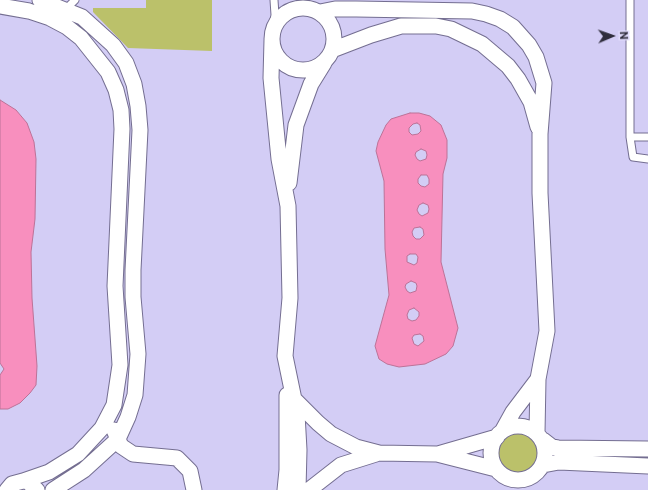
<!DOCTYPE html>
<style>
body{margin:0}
#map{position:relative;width:648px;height:490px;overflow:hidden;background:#d3cdf5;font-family:Commissioner,sans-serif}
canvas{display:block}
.north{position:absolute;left:592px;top:16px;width:40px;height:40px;-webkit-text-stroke:3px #e0dbfc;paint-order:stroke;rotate:88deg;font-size:11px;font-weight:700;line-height:16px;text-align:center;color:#302e3d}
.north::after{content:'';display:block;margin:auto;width:14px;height:18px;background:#302e3d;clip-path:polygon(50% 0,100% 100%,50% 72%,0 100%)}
</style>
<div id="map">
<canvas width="648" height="490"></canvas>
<div class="north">N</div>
</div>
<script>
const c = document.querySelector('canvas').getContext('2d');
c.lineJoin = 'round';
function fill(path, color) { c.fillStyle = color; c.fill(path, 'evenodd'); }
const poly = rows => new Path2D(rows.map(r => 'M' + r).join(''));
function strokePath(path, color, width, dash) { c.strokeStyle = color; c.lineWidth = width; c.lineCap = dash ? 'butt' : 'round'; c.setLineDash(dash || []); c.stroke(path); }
fill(poly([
 [146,0,212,0,212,51,128,48,93,12,93,8,146,8],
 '497 453a21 21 0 1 1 42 0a21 21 0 1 1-42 0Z'
]), '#bbc16a');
const water = poly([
 [0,100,16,110,27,123,34,142,36,159,35,219,31,252,32,298,37,366,36,385,30,393,20,403,8,409,0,409,0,375,4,369,0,363,0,100],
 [410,113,419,113,430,116,441,125,447,140,447,158,443,174,441,262,458,328,453,346,446,354,425,364,399,367,387,364,379,359,375,346,389,295,385,249,384,181,376,151,378,142,386,125,391,119,410,113],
 [417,123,420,125,421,131,418,134,412,135,409,132,409,128,413,124,417,123],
 [421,149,426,151,427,155,426,159,420,161,417,159,415,155,416,152,421,149],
 [421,175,427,175,429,179,429,184,425,187,421,186,418,183,418,179,421,175],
 [423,203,428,205,429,209,428,213,422,216,419,214,417,210,419,205,423,203],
 [420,227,423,229,424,235,420,239,416,239,413,236,412,232,414,228,420,227],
 [410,254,416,254,418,257,417,263,414,265,407,262,407,256,410,254],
 [411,281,416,283,417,286,416,291,410,293,407,291,405,287,406,284,411,281],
 [414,308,419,312,419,316,416,320,412,321,408,319,407,315,409,310,414,308],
 [420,334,423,336,424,341,418,346,414,344,412,338,414,335,420,334]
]);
fill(water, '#f88fbe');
strokePath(water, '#bc7297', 1);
const lane = poly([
 [630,0,630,137,648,137],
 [65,10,75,0],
 [272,31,275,15,274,0],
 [630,137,633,157,648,159]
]);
const street = poly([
 [40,0,82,17,113,45,126,63,134,84,138,106,140,130,133,270,133,297,138,354,135,395,128,417,118,439,84,470,53,490],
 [0,6,29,11,50,18,67,27,81,38,108,72,116,90,121,110,122,129,115,286,120,365,114,405,102,428,78,454,49,472,23,481],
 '272 39a31 31 0 1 1 62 0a31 31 0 1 1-62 0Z',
 [320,12,335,9,356,9,472,11,486,14,500,19,513,27,529,45,536,57,544,83,540,134,540,193,547,331,538,379,537,433],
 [272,40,271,78,279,159,288,206,290,298,285,356,297,414,299,450,298,490],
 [332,50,371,35,401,26,436,26,451,29,482,44,508,66,518,79,531,102,538,127],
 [289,183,296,125,311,84,324,63],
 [295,400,318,423,331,434,356,447,379,453,437,454,496,469],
 '491 453a27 27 0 1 1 54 0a27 27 0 1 1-54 0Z',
 [114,430,121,446,133,454,177,458,190,471,194,490],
 [503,430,513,412,538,379],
 [543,440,552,447,558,448,648,449],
 [438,454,497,437],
 [543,465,559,462,648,466],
 [7,490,12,484,23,481,28,482,37,490],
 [285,490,287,470,287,395],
 [309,490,341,465,376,454]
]);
strokePath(lane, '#746e91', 9);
strokePath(street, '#746e91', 17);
strokePath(lane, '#fff', 7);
strokePath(street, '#fff', 15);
</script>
